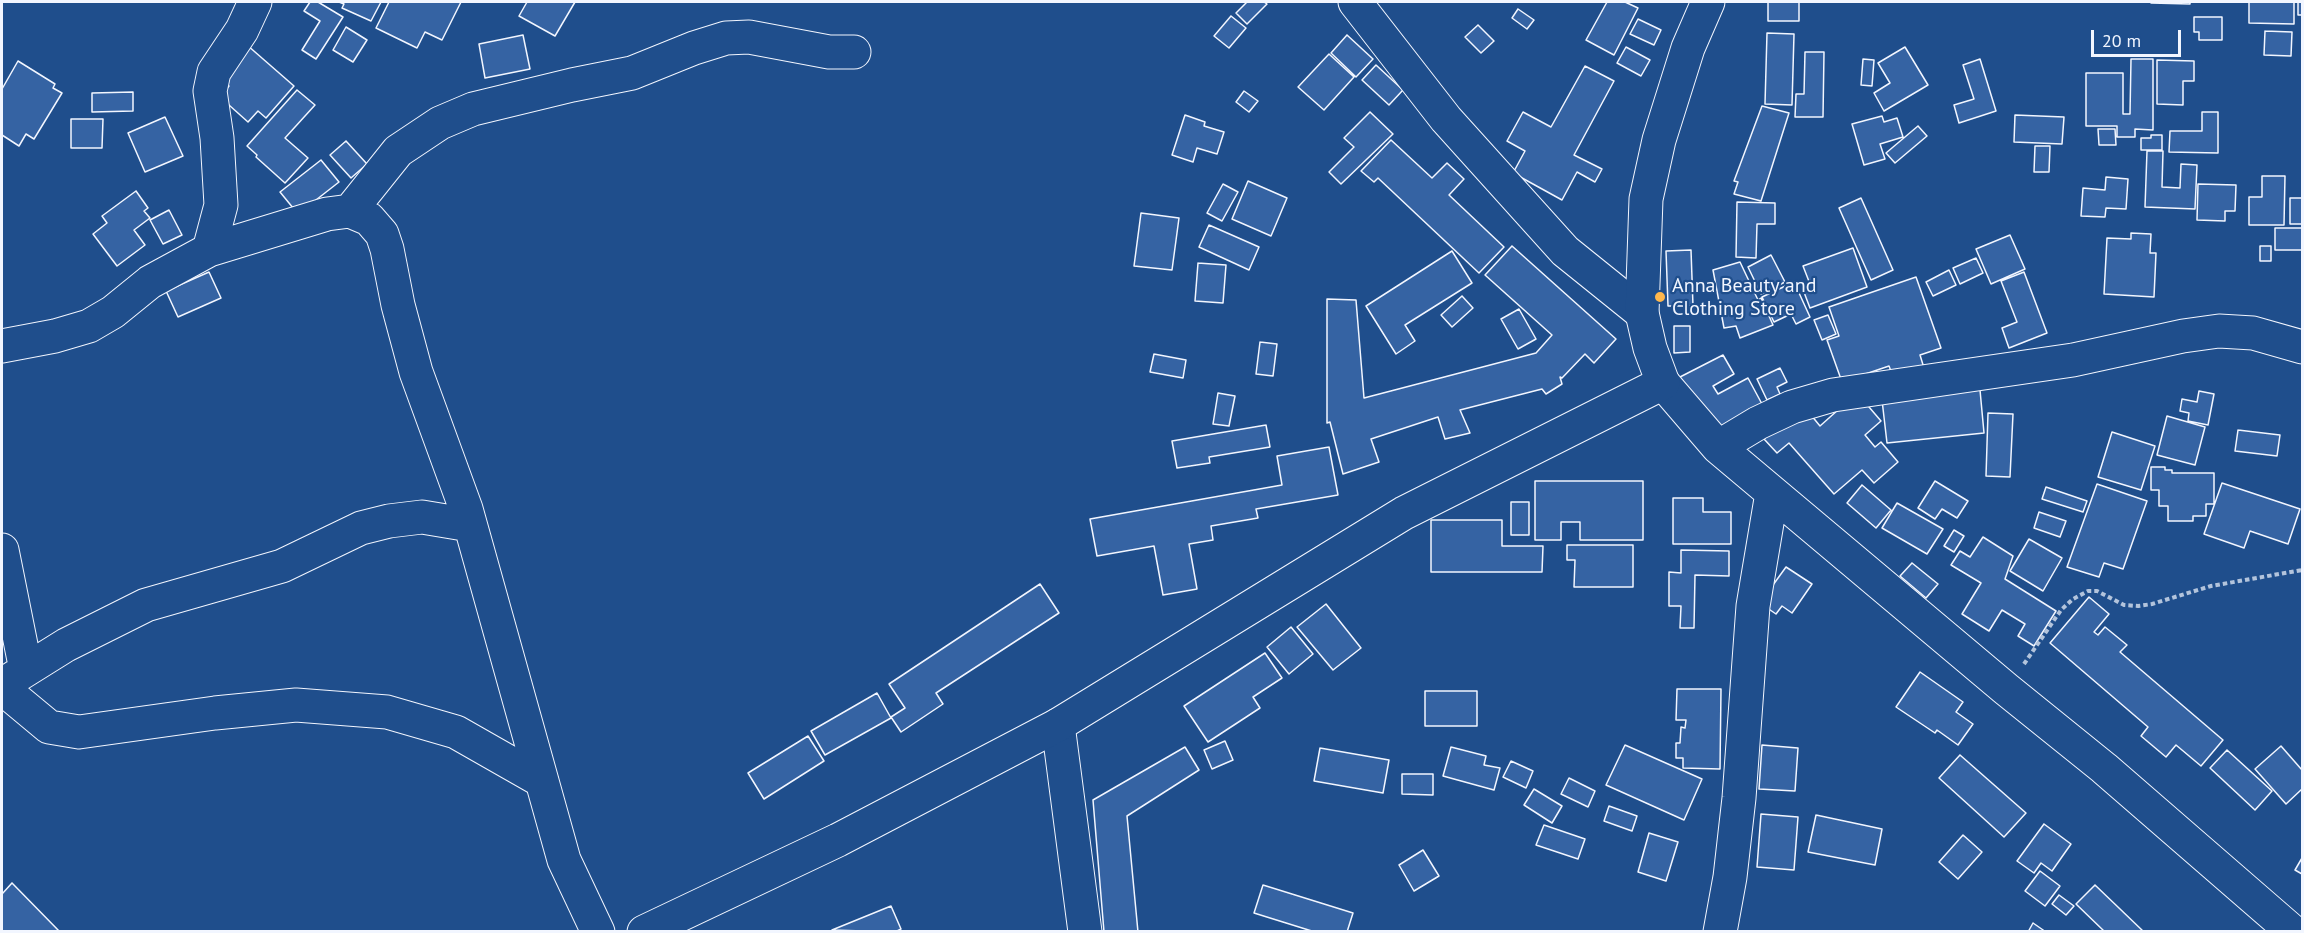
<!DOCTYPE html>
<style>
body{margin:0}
#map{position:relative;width:2304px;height:933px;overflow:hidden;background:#1f4e8c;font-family:"PT Sans",sans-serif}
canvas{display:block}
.frame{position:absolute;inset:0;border:3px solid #f2f6ff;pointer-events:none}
.scale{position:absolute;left:2091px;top:30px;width:90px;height:27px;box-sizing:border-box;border:3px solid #f2f6ff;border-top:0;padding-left:8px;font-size:18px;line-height:21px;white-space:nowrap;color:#f2f6ff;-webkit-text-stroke:4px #1f4e8c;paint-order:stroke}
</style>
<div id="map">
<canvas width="2304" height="933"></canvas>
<div class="frame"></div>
<div class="scale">20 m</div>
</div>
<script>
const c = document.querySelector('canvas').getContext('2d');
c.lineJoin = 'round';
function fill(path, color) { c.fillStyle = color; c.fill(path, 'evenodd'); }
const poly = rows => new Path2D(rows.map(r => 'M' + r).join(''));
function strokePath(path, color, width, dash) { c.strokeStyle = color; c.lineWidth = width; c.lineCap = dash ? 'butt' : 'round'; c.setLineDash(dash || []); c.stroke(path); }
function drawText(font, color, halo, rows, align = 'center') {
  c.font = font + ' "PT Sans",sans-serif'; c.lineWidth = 4.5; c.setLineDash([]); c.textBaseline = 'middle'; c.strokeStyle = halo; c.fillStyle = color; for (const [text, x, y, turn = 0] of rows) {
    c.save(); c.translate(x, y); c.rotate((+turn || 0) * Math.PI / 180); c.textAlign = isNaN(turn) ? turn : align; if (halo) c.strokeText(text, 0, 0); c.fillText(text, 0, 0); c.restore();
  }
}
const building = poly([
 [310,2,318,2,343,17,316,59,302,50,320,21,304,11,310,2],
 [339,2,381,2,371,21,342,8,344,4,339,2],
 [389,2,461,2,442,40,425,32,417,48,376,28,389,2],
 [527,2,575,2,555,36,519,16,527,2],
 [1247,2,1264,2,1267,4,1247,24,1236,13,1247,2],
 [1607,2,1625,2,1638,8,1614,55,1586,40,1607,2],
 [1768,2,1799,2,1799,21,1768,21,1768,2],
 [2151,2,2190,2,2190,4,2151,3,2151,2],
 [2249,2,2294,2,2294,24,2249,23,2249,2],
 [2298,2,2302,2,2302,15,2298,15,2298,2],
 [1518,9,1534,20,1527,29,1512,18,1518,9],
 [1231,16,1246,28,1229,48,1214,36,1231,16],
 [2194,17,2222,17,2222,40,2199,40,2199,32,2194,32,2194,17],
 [1638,19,1661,30,1654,45,1630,34,1638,19],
 [1478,25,1494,41,1481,53,1465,37,1478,25],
 [346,27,367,40,353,62,333,50,346,27],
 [2265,31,2292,32,2291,56,2264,55,2265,31],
 [1767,33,1794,34,1792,105,1765,104,1767,33],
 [523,35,530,69,485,78,479,44,523,35],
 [1347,35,1373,59,1356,77,1331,53,1347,35],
 [247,45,294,86,266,118,258,111,248,122,220,97,229,86,219,77,247,45],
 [1626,47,1650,60,1641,76,1617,63,1626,47],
 [1905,47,1928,85,1884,111,1874,93,1890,83,1878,63,1905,47],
 [1805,52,1824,52,1823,117,1795,117,1796,94,1804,94,1805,52],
 [1329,54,1354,77,1324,110,1298,87,1329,54],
 [1863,59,1874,60,1872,86,1861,85,1863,59],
 [1980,59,1996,111,1959,123,1954,105,1974,99,1963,65,1980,59],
 [2131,59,2153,59,2153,130,2135,129,2135,137,2117,137,2117,126,2086,126,2086,73,2123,73,2123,114,2130,114,2131,59],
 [2157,60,2194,61,2194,81,2183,81,2183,105,2157,104,2157,60],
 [18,61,55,84,53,88,62,93,34,139,26,134,19,146,2,135,2,89,18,61],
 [1376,65,1403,90,1389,105,1362,80,1376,65],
 [1585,66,1614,81,1574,155,1602,169,1595,182,1577,172,1562,200,1513,173,1525,151,1507,141,1523,112,1551,127,1585,66],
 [297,90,315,105,285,138,308,158,285,183,256,157,257,155,247,146,297,90],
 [1244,91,1258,101,1249,112,1236,102,1244,91],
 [133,92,133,111,92,112,92,93,133,92],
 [1762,106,1789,113,1761,201,1734,194,1738,182,1734,181,1762,106],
 [1370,112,1393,134,1341,184,1329,172,1354,147,1344,138,1370,112],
 [2202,112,2218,112,2218,153,2169,152,2170,131,2202,131,2202,112],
 [1185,115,1205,122,1204,126,1224,132,1217,154,1197,148,1193,162,1172,155,1185,115],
 [2015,115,2064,117,2062,144,2014,142,2015,115],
 [1882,116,1884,122,1897,118,1903,137,1880,144,1885,159,1864,165,1852,124,1882,116],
 [165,117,183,156,145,172,128,133,165,117],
 [71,119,103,119,102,148,71,148,71,119],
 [1918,126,1927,136,1895,163,1886,153,1918,126],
 [2098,129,2115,129,2116,145,2099,145,2098,129],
 [2151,135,2162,135,2162,150,2141,150,2141,138,2151,138,2151,135],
 [1391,140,1432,178,1447,163,1464,179,1449,195,1504,247,1479,273,1378,178,1374,182,1361,171,1391,140],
 [346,141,367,164,351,178,330,155,346,141],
 [2035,146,2050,146,2049,172,2034,172,2035,146],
 [2147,151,2163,151,2162,187,2180,188,2181,164,2197,165,2195,209,2145,207,2147,151],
 [321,160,339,182,298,214,280,192,321,160],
 [2262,176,2285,176,2284,225,2249,225,2249,197,2262,197,2262,176],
 [2106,177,2128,179,2126,209,2106,208,2105,217,2081,216,2083,188,2105,190,2106,177],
 [1248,181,1287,198,1271,236,1232,219,1248,181],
 [1223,184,1238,192,1222,221,1207,213,1223,184],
 [2198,184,2236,185,2235,211,2225,211,2225,221,2197,220,2198,184],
 [136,191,148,208,144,211,150,218,134,230,145,245,117,266,93,234,107,223,102,216,136,191],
 [1861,198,1893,270,1871,280,1839,208,1861,198],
 [2290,198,2302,198,2302,224,2290,224,2290,198],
 [1737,202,1775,203,1775,224,1757,224,1756,258,1736,257,1737,202],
 [169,210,182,235,163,244,150,220,169,210],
 [1141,213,1179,218,1172,270,1134,266,1141,213],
 [1209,225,1259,247,1249,270,1199,247,1209,225],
 [2275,228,2302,228,2302,250,2275,250,2275,228],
 [2131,233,2151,234,2150,253,2156,253,2154,297,2104,294,2107,238,2131,239,2131,233],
 [2010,235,2025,269,1991,284,1976,249,2010,235],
 [1512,246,1616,339,1594,363,1585,354,1562,378,1560,377,1562,384,1546,394,1542,389,1460,410,1470,433,1445,439,1438,417,1371,439,1379,462,1343,474,1330,422,1327,423,1327,299,1356,300,1364,398,1536,353,1552,335,1485,275,1512,246],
 [2260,246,2271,246,2271,261,2260,261,2260,246],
 [1853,248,1867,287,1810,308,1802,287,1810,284,1803,266,1853,248],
 [1691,250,1693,306,1668,306,1666,251,1691,250],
 [1452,251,1472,283,1405,325,1415,341,1396,354,1366,306,1452,251],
 [1771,255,1785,282,1761,294,1748,267,1771,255],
 [1976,258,1983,273,1960,284,1953,268,1976,258],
 [1740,262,1758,300,1761,298,1773,325,1740,338,1736,326,1724,328,1713,270,1740,262],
 [1198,263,1226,265,1223,303,1195,301,1198,263],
 [1949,270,1956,285,1933,296,1926,282,1949,270],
 [209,272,221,298,178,317,166,291,209,272],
 [2024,272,2047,333,2009,348,2002,328,2017,322,2001,281,2024,272],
 [1916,277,1941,348,1920,355,1924,368,1894,379,1889,366,1842,382,1827,340,1839,336,1829,307,1916,277],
 [1794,282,1810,317,1796,324,1791,314,1774,322,1762,297,1794,282],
 [1462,296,1473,308,1452,327,1441,315,1462,296],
 [1519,309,1536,339,1518,349,1501,319,1519,309],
 [1828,315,1836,334,1822,340,1814,320,1828,315],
 [1674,326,1690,326,1690,352,1674,353,1674,326],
 [1260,342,1277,344,1273,376,1256,374,1260,342],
 [1154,354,1186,360,1183,378,1150,372,1154,354],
 [1723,355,1734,374,1713,386,1718,394,1748,378,1762,404,1711,433,1680,377,1723,355],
 [1780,368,1787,382,1777,387,1780,394,1767,400,1757,379,1780,368],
 [1980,390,1984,433,1887,443,1882,400,1980,390],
 [2199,391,2214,394,2208,425,2188,421,2189,413,2180,411,2182,399,2197,402,2199,391],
 [1218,393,1235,396,1229,426,1213,424,1218,393],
 [1857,393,1881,421,1865,435,1875,447,1881,442,1898,462,1874,483,1862,470,1834,494,1789,443,1777,453,1764,439,1781,424,1806,409,1820,426,1857,393],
 [1988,413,2013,414,2010,477,1986,476,1988,413],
 [2167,416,2205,427,2195,465,2157,455,2167,416],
 [1266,425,1270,447,1209,457,1210,463,1177,468,1172,441,1266,425],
 [2238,430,2280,435,2277,456,2235,451,2238,430],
 [2112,432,2155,446,2141,490,2098,477,2112,432],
 [1329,447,1338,495,1256,509,1258,518,1211,526,1213,540,1189,544,1197,589,1163,595,1154,546,1097,556,1090,519,1282,485,1277,456,1329,447],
 [2151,467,2165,467,2165,470,2172,470,2172,473,2214,473,2214,504,2206,504,2206,516,2193,516,2193,521,2168,521,2168,506,2159,506,2159,490,2151,490,2151,467],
 [1535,481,1643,481,1643,540,1580,540,1580,522,1561,522,1561,540,1535,540,1535,481],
 [1935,481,1968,501,1957,518,1942,509,1935,519,1918,508,1935,481],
 [2222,483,2300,509,2288,544,2250,531,2244,548,2204,534,2222,483],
 [2097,484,2147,501,2123,569,2104,563,2099,577,2067,567,2097,484],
 [1862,485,1891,510,1876,528,1847,503,1862,485],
 [2046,487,2087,501,2083,512,2042,499,2046,487],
 [1673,498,1703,498,1703,512,1731,512,1731,544,1673,544,1673,498],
 [1511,502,1529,502,1529,535,1511,535,1511,502],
 [1897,503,1943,529,1927,554,1882,528,1897,503],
 [2039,512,2066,521,2060,537,2034,528,2039,512],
 [1431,520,1502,520,1502,546,1543,546,1542,572,1431,572,1431,520],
 [1954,530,1964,536,1954,552,1944,546,1954,530],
 [1983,537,2013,556,2005,579,2056,611,2034,646,2018,636,2025,624,2002,610,1989,631,1962,614,1981,583,1951,565,1960,551,1970,557,1983,537],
 [2029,539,2062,558,2043,591,2010,571,2029,539],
 [1567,545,1633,545,1633,587,1574,587,1575,560,1567,560,1567,545],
 [1681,550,1729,551,1729,576,1695,575,1694,628,1680,628,1681,606,1669,606,1669,572,1681,573,1681,550],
 [1912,563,1938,584,1926,598,1900,576,1912,563],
 [1786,567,1812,584,1792,613,1782,606,1776,614,1760,603,1786,567],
 [1040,584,1059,613,936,693,943,704,901,732,891,717,905,708,889,684,1040,584],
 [2089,597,2109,614,2094,632,2098,635,2105,627,2127,645,2120,652,2223,740,2201,766,2176,745,2166,757,2141,736,2148,727,2050,643,2089,597],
 [1326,604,1361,648,1333,670,1297,627,1326,604],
 [1291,627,1313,654,1289,674,1267,647,1291,627],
 [1265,653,1282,678,1253,697,1260,708,1208,742,1184,706,1265,653],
 [1920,672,1963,702,1956,712,1973,724,1958,745,1937,730,1935,733,1896,707,1920,672],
 [1677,689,1721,689,1720,769,1683,768,1683,758,1676,758,1676,743,1680,743,1681,727,1685,728,1686,720,1676,720,1677,689],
 [1425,691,1477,691,1477,726,1425,726,1425,691],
 [877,693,891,718,825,755,811,731,877,693],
 [808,736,824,761,764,799,748,773,808,736],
 [1225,741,1233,760,1212,769,1204,750,1225,741],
 [1625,745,1702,779,1684,820,1606,785,1625,745],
 [1762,745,1798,748,1795,791,1759,789,1762,745],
 [2281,746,2302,770,2302,789,2286,804,2255,769,2281,746],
 [1185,747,1199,770,1127,816,1138,932,1104,932,1093,800,1185,747],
 [1451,747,1486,756,1484,765,1500,768,1494,790,1443,776,1451,747],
 [1320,748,1389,760,1383,793,1314,781,1320,748],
 [2227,750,2272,791,2255,810,2210,768,2227,750],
 [1960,755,2026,813,2004,837,1939,778,1960,755],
 [1511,761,1533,771,1526,788,1503,777,1511,761],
 [1402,774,1433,774,1433,795,1402,794,1402,774],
 [1569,778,1595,791,1588,807,1561,794,1569,778],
 [1534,789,1562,806,1552,823,1524,805,1534,789],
 [1609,806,1637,816,1632,831,1604,821,1609,806],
 [1761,814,1798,817,1794,870,1757,867,1761,814],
 [1816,815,1882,829,1875,865,1808,852,1816,815],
 [2044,824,2071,844,2052,871,2041,863,2034,873,2017,861,2044,824],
 [1544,825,1585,839,1578,859,1536,845,1544,825],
 [1649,833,1678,842,1666,881,1638,872,1649,833],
 [1963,835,1982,852,1958,879,1939,862,1963,835],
 [1423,850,1439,876,1414,891,1399,865,1423,850],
 [2302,858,2302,874,2295,870,2302,858],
 [2040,871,2060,886,2045,906,2025,891,2040,871],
 [12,883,60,932,2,932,2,894,12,883],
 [1263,885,1353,913,1347,932,1315,932,1254,913,1263,885],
 [2095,885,2144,932,2105,932,2076,904,2095,885],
 [2059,895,2074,906,2066,915,2052,904,2059,895],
 [891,906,901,929,895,932,832,930,891,906],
 [2033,923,2046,932,2028,932,2033,923]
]);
fill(building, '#3563a3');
strokePath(building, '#f2f6ff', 1.5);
const minor = poly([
 [1355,2,1446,119,1565,251,1642,313],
 [350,211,398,151,440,123,473,109,572,85,632,73,694,48,726,38,749,37,829,52,854,52],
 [209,250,221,205,217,138,210,91,214,72,242,30,255,2],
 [2,346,55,336,89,326,113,312,150,282,209,250,327,214,350,211,369,219,382,234,387,249,398,305,416,372,466,509,564,860,598,932],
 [1663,383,1718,447,2006,689,2104,768,2293,932],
 [1718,447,1758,423,1792,407,1833,395,2073,360,2183,336,2219,331,2253,333,2302,347],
 [2,550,26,670],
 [2,685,66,645,146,605,282,566,361,528,389,521,422,517,470,525],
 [2,688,49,727,79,732,215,713,296,705,387,712,456,732,542,781],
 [1058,725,1085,932],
 [1720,932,1730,877,1739,798,1753,606,1772,493]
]);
const major = poly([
 [644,932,838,840,1058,725,1404,513,1663,383,1650,348,1642,313,1646,199,1659,140,1688,48,1708,2]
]);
strokePath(minor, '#f2f6ff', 35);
strokePath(major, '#f2f6ff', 35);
strokePath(poly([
 [2024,664,2061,610,2073,599,2088,591,2097,591,2124,605,2138,606,2152,604,2211,586,2302,570]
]), '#b3c4dc', 4, [4.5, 3]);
strokePath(minor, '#1f4e8c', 33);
strokePath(major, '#1f4e8c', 33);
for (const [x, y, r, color] of [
 [1660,297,6,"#ffb74d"]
]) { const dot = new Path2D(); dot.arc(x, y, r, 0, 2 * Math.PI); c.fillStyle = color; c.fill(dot); strokePath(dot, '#1f4e8c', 2); }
drawText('20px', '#f2f6ff', '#1f4e8c', [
 ["Anna Beauty and",1672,286],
 ["Clothing Store",1672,309]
], 'left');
</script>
